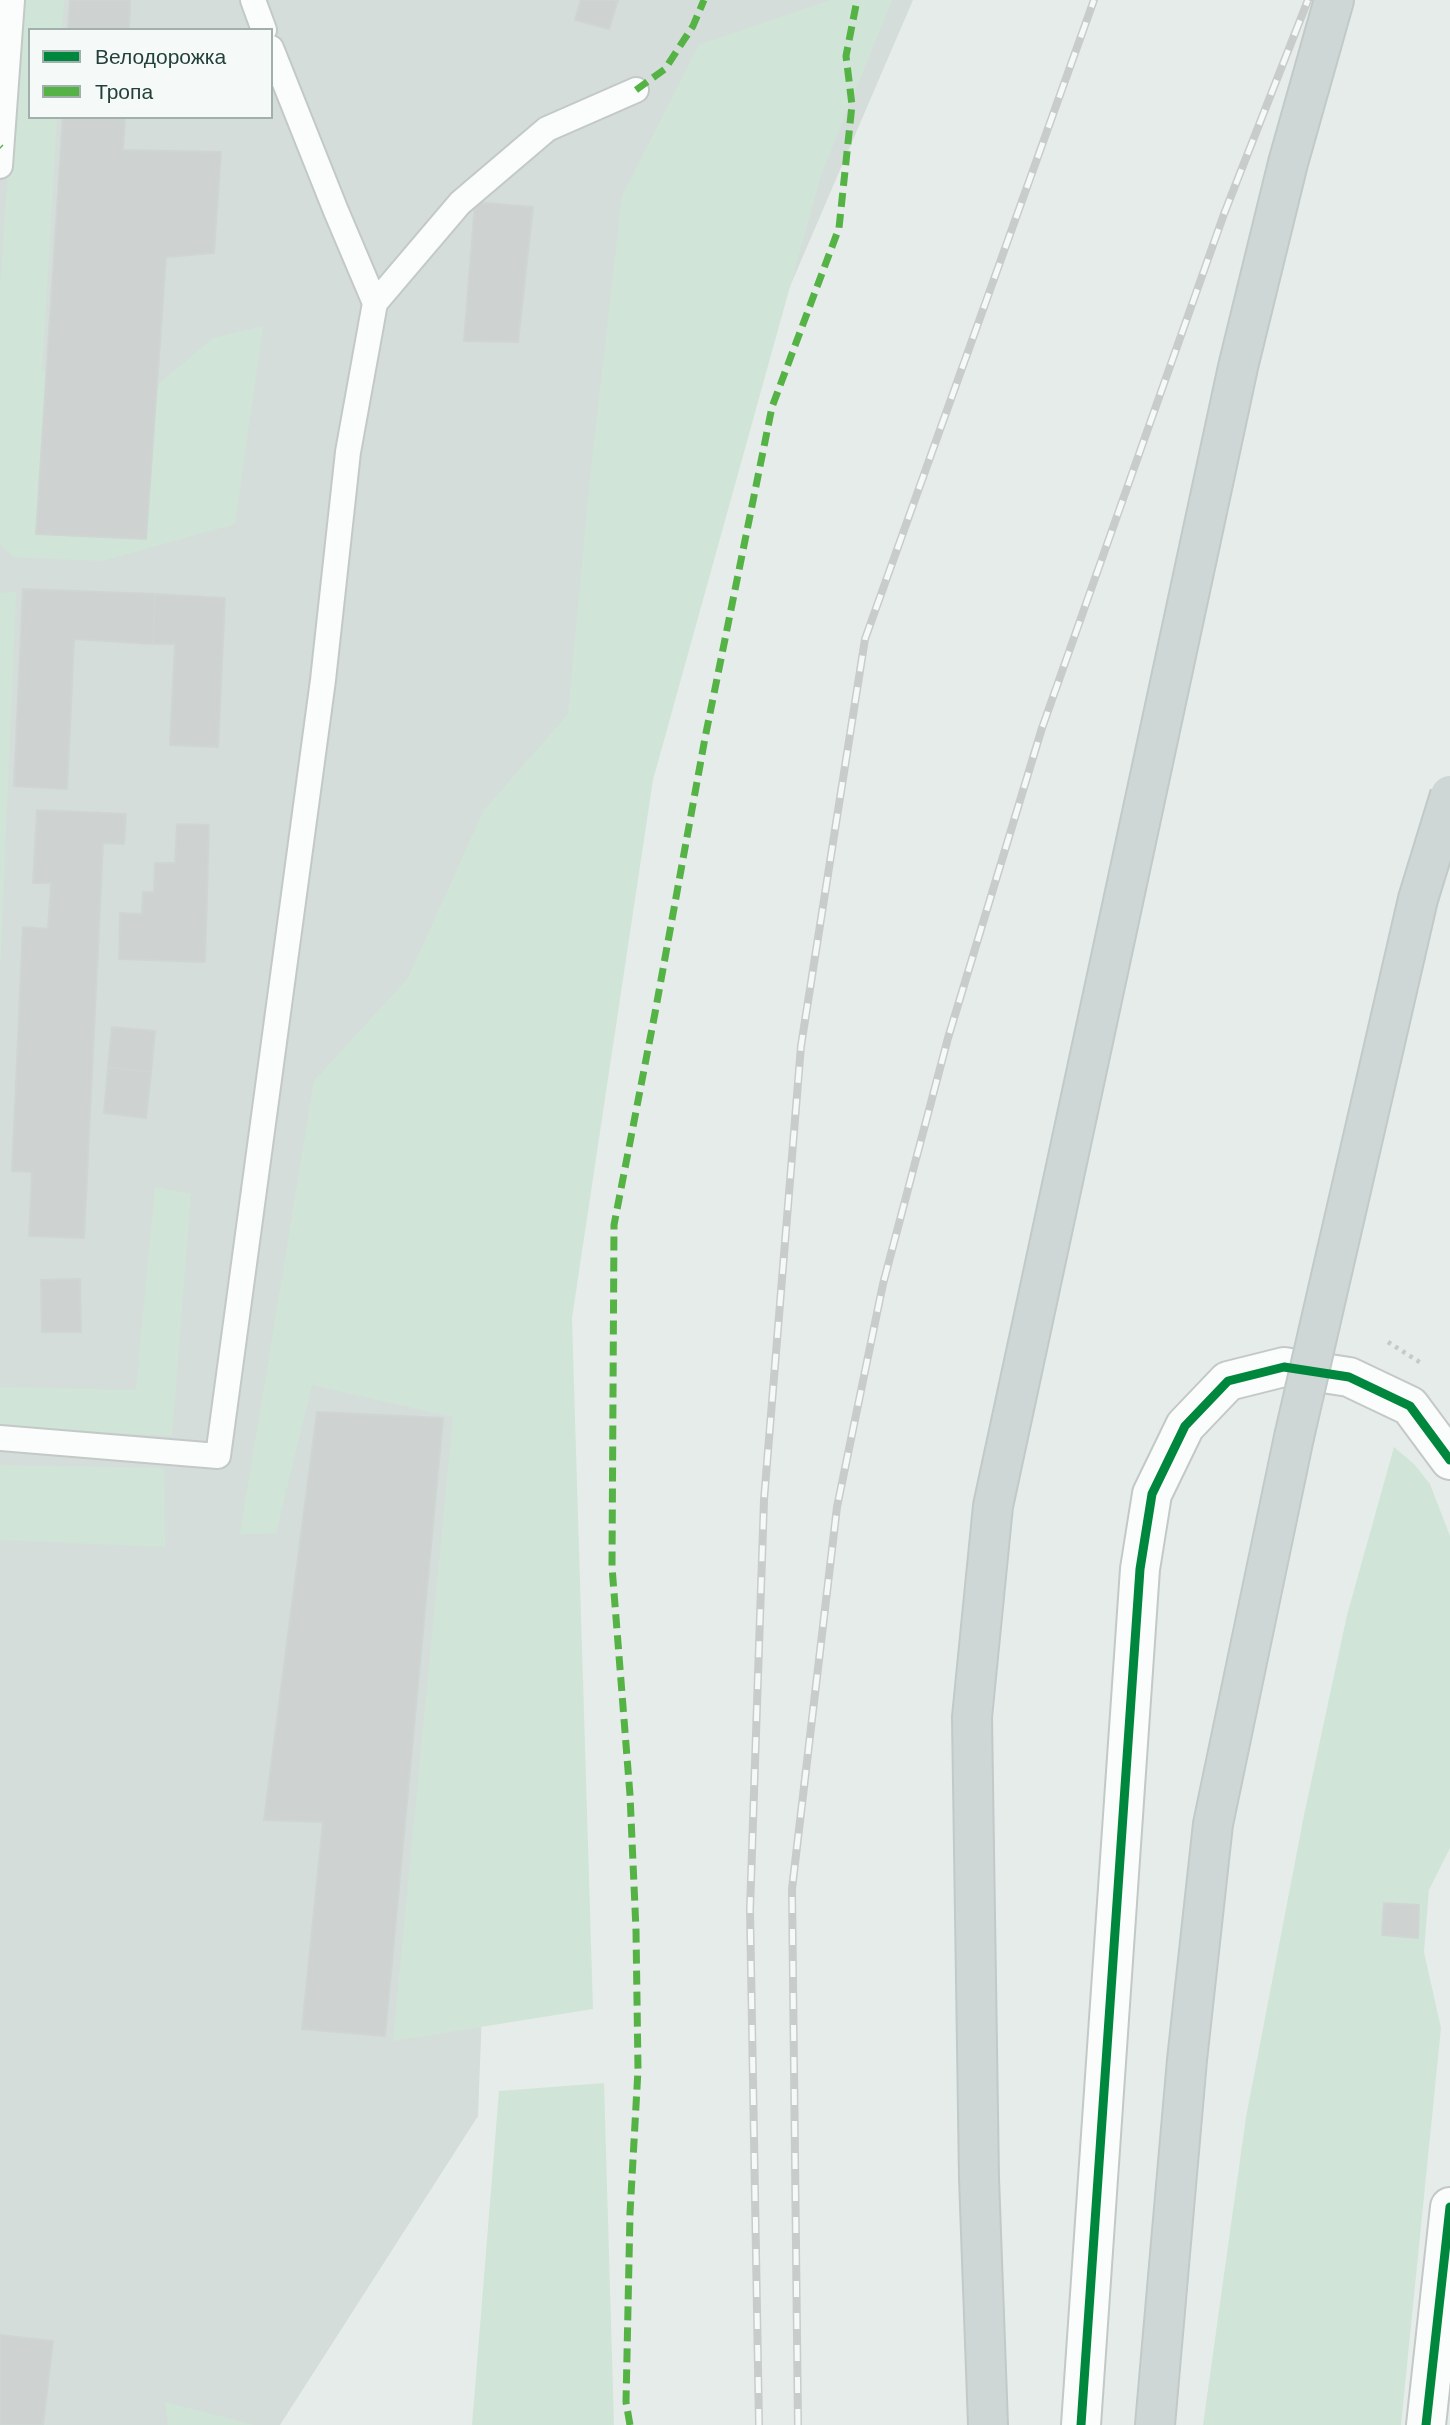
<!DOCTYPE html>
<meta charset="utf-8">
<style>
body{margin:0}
#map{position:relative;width:1450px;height:2425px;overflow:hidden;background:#e6ecea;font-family:"Work Sans",sans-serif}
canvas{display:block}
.legend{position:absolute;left:28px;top:28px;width:245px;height:91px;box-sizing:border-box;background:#f5faf8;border:2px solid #a1b0ac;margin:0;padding:9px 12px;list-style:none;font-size:21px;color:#23403b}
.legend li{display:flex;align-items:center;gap:14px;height:35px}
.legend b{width:35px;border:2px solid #a1b0ac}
</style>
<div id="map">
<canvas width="1450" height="2425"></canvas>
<ul class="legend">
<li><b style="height:9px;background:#00873e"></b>Велодорожка</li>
<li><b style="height:9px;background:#55b346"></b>Тропа</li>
</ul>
</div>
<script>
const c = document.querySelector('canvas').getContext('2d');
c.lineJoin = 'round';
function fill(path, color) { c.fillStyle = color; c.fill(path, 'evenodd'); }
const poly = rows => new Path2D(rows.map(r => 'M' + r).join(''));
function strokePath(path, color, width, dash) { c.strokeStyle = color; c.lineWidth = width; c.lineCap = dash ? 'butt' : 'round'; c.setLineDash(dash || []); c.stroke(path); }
fill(poly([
 [0,0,913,0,524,906,478,2116,280,2425,0,2425],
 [30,30,271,30,271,117,30,117]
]), '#d4ddda');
fill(poly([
 [20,0,64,0,62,30,30,30,30,117,57,117,42,370,124,413,213,338,263,326,235,524,102,561,14,557,0,544,0,287],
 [830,0,892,0,821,175,653,780,572,1318,593,2009,393,2041,453,1417,312,1385,276,1533,240,1534,314,1081,408,978,484,810,568,714,590,478,622,196,699,45],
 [16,592,0,973,0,593],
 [155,1187,191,1194,172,1436,0,1426,0,1387,136,1390],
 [1394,1447,1414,1464,1430,1484,1450,1536,1450,1848,1429,1890,1424,1952,1441,2028,1401,2425,1203,2425,1246,2117,1304,1815,1347,1615],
 [0,1465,164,1468,165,1547,0,1540],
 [604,2083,614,2425,472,2425,499,2091],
 [165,2402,254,2425,168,2425]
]), '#d0e5d8');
const building = poly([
 [70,0,130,0,129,30,68,30,70,0],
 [581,0,618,0,609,29,575,20,581,0],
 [63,117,125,117,123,150,221,152,214,253,166,257,146,539,36,534,63,117],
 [475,202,533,207,518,342,464,341,475,202],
 [23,589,155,594,153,644,74,639,67,789,14,786,23,589],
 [155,594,225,598,218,747,170,745,175,644,153,644,155,594],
 [37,810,126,814,124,844,103,843,84,1238,29,1236,32,1172,12,1171,23,927,48,929,51,883,33,883,37,810],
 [177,824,209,825,205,962,119,959,120,913,142,914,143,892,154,892,155,863,175,863,177,824],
 [112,1027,155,1031,151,1072,108,1067,112,1027],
 [108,1067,151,1072,146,1118,104,1113,108,1067],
 [80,1279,81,1332,42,1332,41,1280,80,1279],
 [317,1412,443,1418,385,2036,302,2029,323,1822,264,1820,317,1412],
 [1384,1903,1419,1905,1418,1938,1382,1935,1384,1903],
 [0,2335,53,2341,43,2425,0,2425,0,2335]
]);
fill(building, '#ced3d1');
strokePath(building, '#cfd5d3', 2);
const lane = poly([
 [253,0,264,30],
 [0,166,12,0],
 [375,303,460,203,547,129,636,90],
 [0,1438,218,1456,323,680,348,452,375,303,336,211,271,48]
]);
const secondary = poly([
 [1081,2425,1140,1569,1152,1494,1185,1426,1228,1381,1284,1367,1349,1377,1410,1406,1450,1460],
 [1426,2425,1450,2207]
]);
const primary = poly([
 [988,2425,979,2178,972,1717,993,1506,1238,367,1288,163,1334,0],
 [1155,2425,1187,2060,1213,1824,1294,1437]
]);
strokePath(lane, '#c3c9c7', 28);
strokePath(secondary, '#c2c9c7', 42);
strokePath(primary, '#c2cac9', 42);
strokePath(poly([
 [1388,1342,1421,1363]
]), '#c2cbca', 4.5, [3.5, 5]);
strokePath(lane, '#fbfcfc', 24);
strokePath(secondary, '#fbfcfc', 38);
strokePath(primary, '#ced7d5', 38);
const rail = poly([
 [759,2425,750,1909,764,1500,801,1046,865,639,1094,0],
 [798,2425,792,1889,837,1507,883,1284,948,1038,1042,728,1224,214,1308,0]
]);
strokePath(rail, '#c8cccb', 8);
strokePath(rail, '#f5faf8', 5, [16]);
const primaryBridge = poly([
 [1294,1437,1418,899,1450,795]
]);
strokePath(primaryBridge, '#c2cac9', 42, []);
strokePath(primaryBridge, '#ced7d5', 38);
strokePath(poly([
 [636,90,665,69,693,26,704,0],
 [0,147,1,148],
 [630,2425,626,2402,630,2213,638,2070,636,1930,630,1795,612,1567,614,1225,655,1013,705,738,772,407,839,228,852,105,846,56,857,0]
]), '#55b346', 7, [14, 7]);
strokePath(poly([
 [1081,2425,1140,1569,1152,1494,1185,1426,1228,1381,1284,1367,1349,1377,1410,1406,1450,1460],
 [1426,2425,1450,2207]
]), '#00873e', 9);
</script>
